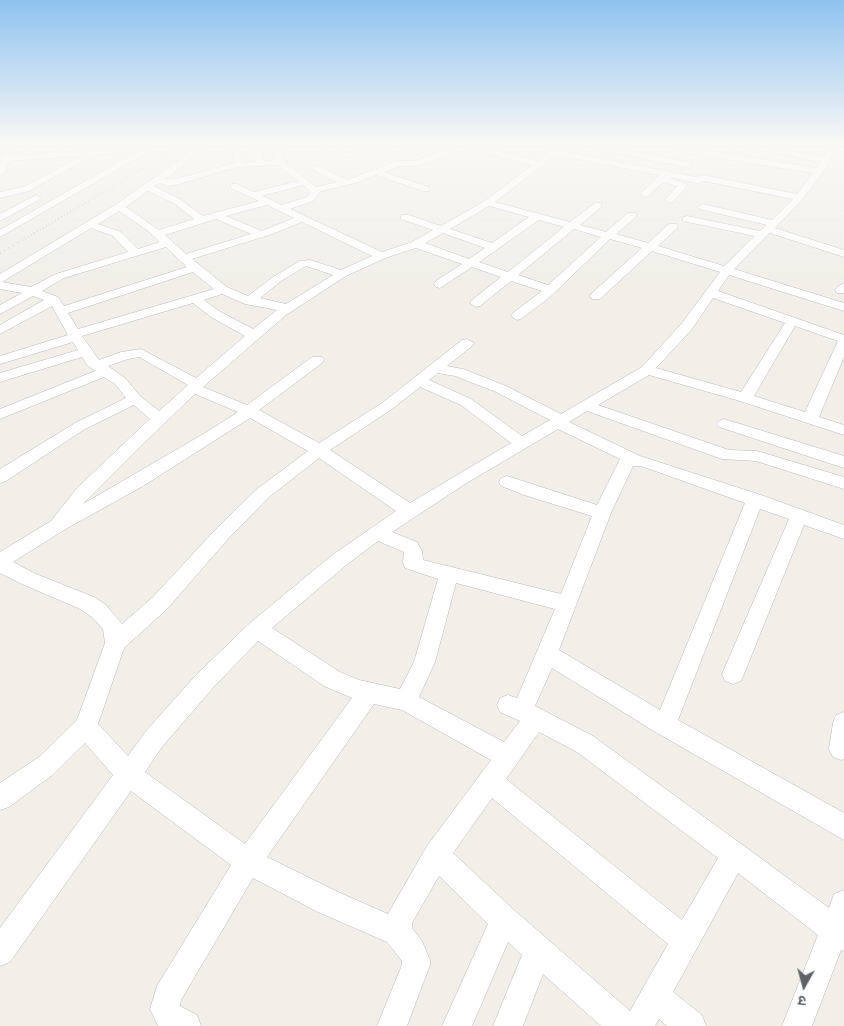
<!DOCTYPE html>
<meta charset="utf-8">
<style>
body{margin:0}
#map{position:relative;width:844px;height:1026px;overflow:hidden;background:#f1efe8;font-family:Cabin,"Noto Sans Devanagari",sans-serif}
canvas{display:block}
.north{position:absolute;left:779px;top:961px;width:50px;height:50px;-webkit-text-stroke:4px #fff;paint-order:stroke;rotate:187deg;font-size:14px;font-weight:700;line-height:20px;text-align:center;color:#5f6368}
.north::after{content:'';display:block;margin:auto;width:18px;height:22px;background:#5f6368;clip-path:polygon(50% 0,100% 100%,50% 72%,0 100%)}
</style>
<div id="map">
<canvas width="844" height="1026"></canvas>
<div class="north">उ</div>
</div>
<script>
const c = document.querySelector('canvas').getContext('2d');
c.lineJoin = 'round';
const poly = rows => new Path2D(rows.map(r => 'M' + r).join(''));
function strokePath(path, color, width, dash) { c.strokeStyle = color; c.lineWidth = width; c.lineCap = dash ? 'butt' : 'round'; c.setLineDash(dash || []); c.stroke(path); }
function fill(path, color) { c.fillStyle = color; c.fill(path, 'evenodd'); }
const minor = poly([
 [0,143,34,143,30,145,15,146,12,156,142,146,146,149,143,155,0,237,0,230,136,152,94,155,29,191,0,198,0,192,23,187,82,156,9,161,5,173,0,176,0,156,3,156,7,147,0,148,0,143],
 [199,143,208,143,184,165,165,179,175,179,235,163,229,143,237,143,243,163,256,162,250,143,258,143,264,161,276,160,269,143,277,143,286,163,316,187,337,182,313,170,313,166,319,166,347,180,396,161,414,161,441,152,425,153,398,145,397,143,409,143,425,147,446,145,452,152,451,154,418,166,400,166,384,172,429,187,429,191,423,191,376,175,356,183,321,191,313,201,290,209,382,252,412,242,433,230,401,219,401,215,409,215,441,226,485,201,532,165,452,145,451,143,464,143,538,161,561,143,570,143,562,151,696,177,703,175,797,194,813,173,680,152,676,149,680,146,816,168,821,162,731,145,727,143,743,143,823,157,832,143,840,143,824,171,800,202,775,228,844,250,844,257,770,233,734,269,844,303,844,311,729,275,718,291,844,335,844,357,819,417,844,425,844,435,740,401,649,375,598,405,729,450,757,451,844,477,844,489,756,461,722,459,587,411,569,422,640,456,761,495,844,525,844,539,804,525,744,674,741,681,733,684,725,681,722,674,789,519,760,509,678,720,844,813,844,840,657,733,552,668,535,706,593,736,829,908,834,894,844,890,844,951,841,950,812,1026,782,1026,818,935,738,873,673,992,702,1015,706,1026,667,1026,659,1019,655,1026,601,1026,543,974,523,1026,493,1026,522,955,508,942,472,1026,442,1026,488,924,439,876,412,923,412,928,422,941,430,960,430,965,407,1026,377,1026,402,965,402,961,387,942,318,912,253,878,181,1000,180,1006,197,1015,201,1026,158,1026,150,1009,157,986,231,865,131,791,10,962,0,966,0,928,113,775,85,743,55,773,9,807,0,810,0,783,39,757,77,720,105,643,103,629,92,617,80,609,22,584,0,573,0,552,51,521,77,488,150,419,134,405,85,429,6,481,0,483,0,469,75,423,126,398,115,384,104,377,0,419,0,409,95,371,87,365,82,357,0,382,0,373,78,350,73,342,0,364,0,356,68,335,52,306,0,334,0,325,44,300,33,296,0,314,0,305,22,293,0,289,0,274,115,205,178,161,199,143],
 [556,155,659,175,640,194,645,197,648,196,663,182,677,186,665,200,670,203,673,202,688,185,668,177,697,183,704,181,793,199,772,220,703,204,698,207,699,209,767,225,760,231,687,216,683,217,683,221,755,236,724,266,658,246,677,228,678,226,677,224,669,224,648,243,616,234,636,217,636,213,628,213,606,232,580,225,601,207,601,203,595,203,570,222,495,202,556,155],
 [278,165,298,181,254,192,237,184,231,184,231,188,259,201,203,216,181,200,154,186,159,183,168,186,176,185,237,167,278,165],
 [303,185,311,192,307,197,282,205,262,196,303,185],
 [148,191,175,204,194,219,159,230,126,207,148,191],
 [267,205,294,218,262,231,226,216,267,205],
 [489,206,529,217,492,243,450,229,489,206],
 [119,211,148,231,160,242,138,249,121,232,98,224,119,211],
 [216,219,251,234,186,254,165,235,216,219],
 [539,220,564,227,508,272,479,262,539,220],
 [302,222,372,256,341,270,310,260,300,261,273,277,248,296,227,287,192,259,272,234,302,222],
 [91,228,113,236,128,252,56,274,31,287,2,282,91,228],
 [574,229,601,237,548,285,518,275,574,229],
 [443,233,485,248,469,259,425,243,443,233],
 [610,239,642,248,592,293,590,296,592,299,600,299,652,251,720,272,682,323,642,367,561,414,506,386,463,369,447,366,472,346,474,343,467,339,462,340,382,403,319,443,259,410,322,363,324,360,322,357,312,357,247,405,203,387,286,315,346,276,385,258,416,248,462,264,436,281,434,284,436,287,440,288,472,267,501,277,472,300,470,303,476,307,480,306,511,281,542,291,513,313,511,316,517,320,521,319,550,297,610,239],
 [166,247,187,267,64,306,58,297,42,291,64,278,166,247],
 [306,266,333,275,286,304,260,298,281,281,306,266],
 [193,272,214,289,78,329,68,313,193,272],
 [222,294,245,304,277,310,253,329,219,311,204,300,222,294],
 [713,298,785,323,741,392,656,368,692,329,713,298],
 [193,303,211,317,245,336,196,378,141,349,121,352,99,360,82,336,193,303],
 [795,326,838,341,805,412,754,396,795,326],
 [139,357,188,385,159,411,140,396,125,378,108,366,128,359,139,357],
 [438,373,455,376,496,392,550,420,522,436,471,399,429,380,438,373],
 [420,387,461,405,511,443,410,503,330,450,392,409,420,387],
 [195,394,238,412,205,433,83,504,148,439,195,394],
 [250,418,308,451,257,489,216,529,153,597,122,624,106,605,94,597,36,574,13,562,64,530,143,486,250,418],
 [558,429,620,459,597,505,507,476,501,478,499,482,501,486,524,495,592,516,561,594,423,560,422,551,417,542,392,532,465,484,558,429],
 [319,458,396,511,331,556,250,623,196,675,146,731,128,756,98,724,124,648,167,609,228,539,269,497,319,458],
 [633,466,641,466,745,503,660,710,559,650,611,513,633,466],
 [378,541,404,552,403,563,405,568,438,579,414,662,400,689,359,680,340,672,272,628,345,566,378,541],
 [456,583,555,609,517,698,508,695,500,698,497,705,500,712,520,721,504,742,419,697,435,662,456,583],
 [258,641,324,686,352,698,245,844,145,772,162,747,212,689,258,641],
 [374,704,402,710,491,760,427,846,388,914,338,892,267,857,374,704],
 [539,732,577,752,718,858,682,920,506,779,539,732],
 [492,798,668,944,630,1011,514,910,453,853,492,798],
 [329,143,343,143,325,149,321,146,329,143],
 [382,143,394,143,345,158,341,155,382,143],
 [575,143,590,143,689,162,693,165,689,168,579,145,575,143],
 [36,195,41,198,39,200,0,221,0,214,36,195],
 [844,283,844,293,837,293,835,290,837,287,844,283],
 [724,419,844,456,844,468,719,427,716,424,719,421,724,419],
 [844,712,844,759,841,760,833,757,829,749,833,723,836,715,844,712]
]);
strokePath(minor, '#b5b8bc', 1);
fill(minor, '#fff');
strokePath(poly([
 [19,242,123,181,182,143]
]), '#b6b7b8', 2, [0.5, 3]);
strokePath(poly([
 [0,253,21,241]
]), '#b6b7b8', 2.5, [0.5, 4.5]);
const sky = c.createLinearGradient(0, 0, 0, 286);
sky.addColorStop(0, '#8fc3f1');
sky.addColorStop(0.5, '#f9f8f5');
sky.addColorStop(1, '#f9f8f500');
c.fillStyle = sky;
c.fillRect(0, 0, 844, 286);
</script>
